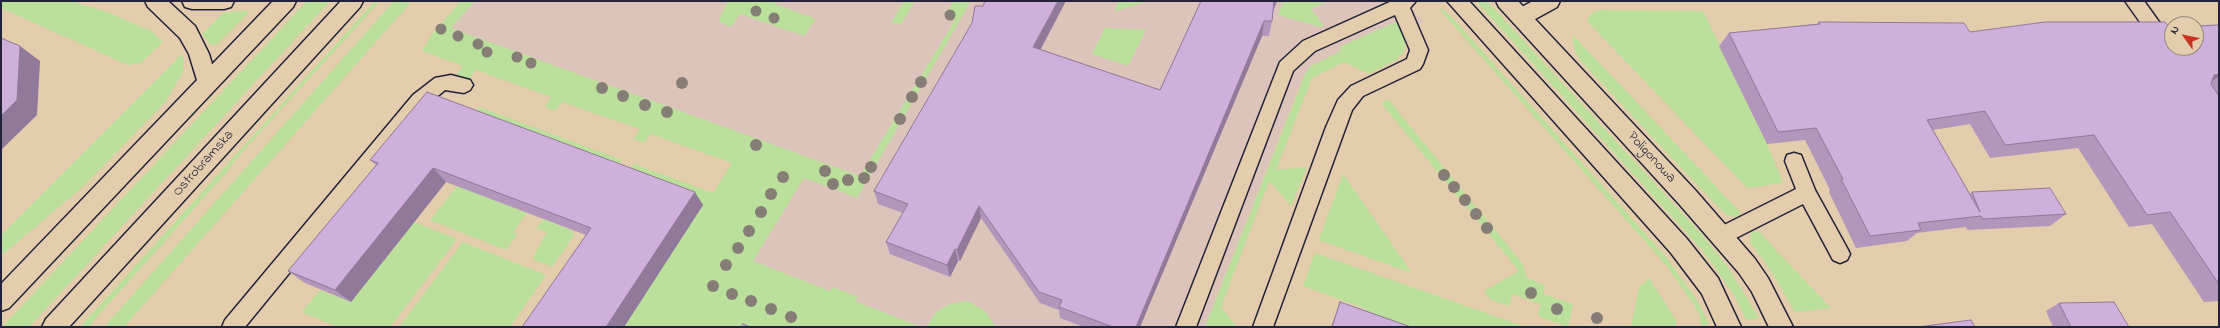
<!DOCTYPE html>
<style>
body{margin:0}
#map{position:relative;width:2220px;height:328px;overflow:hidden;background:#e3cdac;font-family:"Indie Flower",sans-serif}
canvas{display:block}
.frame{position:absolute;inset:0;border:2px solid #22223b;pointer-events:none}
.north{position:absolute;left:2164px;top:16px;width:40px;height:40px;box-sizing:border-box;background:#e3cdac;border:1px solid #96897f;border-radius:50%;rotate:303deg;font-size:11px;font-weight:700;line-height:16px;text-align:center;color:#22223b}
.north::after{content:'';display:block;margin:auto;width:14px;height:18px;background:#c8321e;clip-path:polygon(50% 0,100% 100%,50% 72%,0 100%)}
</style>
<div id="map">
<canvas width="2220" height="328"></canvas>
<div class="frame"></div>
<div class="north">N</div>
</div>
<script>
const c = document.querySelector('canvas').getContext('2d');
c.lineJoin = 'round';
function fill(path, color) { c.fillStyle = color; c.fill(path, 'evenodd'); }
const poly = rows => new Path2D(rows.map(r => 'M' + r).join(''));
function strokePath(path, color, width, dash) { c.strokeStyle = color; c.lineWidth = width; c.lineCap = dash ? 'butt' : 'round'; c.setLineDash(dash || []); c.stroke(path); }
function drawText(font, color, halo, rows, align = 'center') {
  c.font = font + ' "Indie Flower",sans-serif'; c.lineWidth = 3; c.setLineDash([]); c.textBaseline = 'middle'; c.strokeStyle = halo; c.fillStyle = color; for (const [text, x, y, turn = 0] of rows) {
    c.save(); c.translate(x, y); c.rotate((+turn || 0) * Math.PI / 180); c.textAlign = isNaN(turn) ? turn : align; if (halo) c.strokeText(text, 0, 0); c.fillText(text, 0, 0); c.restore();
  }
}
fill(poly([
 [461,1,1404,1,1425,22,1302,79,1205,327,792,327,699,290,779,165,431,35]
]), '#ddc4ba');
fill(poly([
 [1,1,71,1,110,13,153,32,163,42,141,63,128,65,1,8],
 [307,1,330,1,29,327,2,327],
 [375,1,380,1,243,151,224,175,88,327,80,327],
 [394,1,412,1,124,327,104,327],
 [461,1,475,1,451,28,860,176,955,20,945,16,954,1,971,1,857,198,804,178,753,261,830,291,833,287,858,297,855,301,921,327,624,327,625,176,634,164,713,193,732,163,651,134,644,143,634,139,640,129,562,102,555,111,545,107,551,97,476,70,469,79,456,75,463,66,422,51,431,35],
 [728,1,777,1,775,4,816,19,804,36,740,14,731,27,720,22,720,17],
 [904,1,915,1,901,24,891,23],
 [1119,1,1147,1,1114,12],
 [1284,1,1328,1,1311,9,1324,26,1320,27,1278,15],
 [1476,1,1487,1,1702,235,1729,269,1759,318,1746,320,1736,298,1703,251],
 [1438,8,1445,11,1458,24,1666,257,1697,300,1709,324,1701,326,1700,316,1694,305,1666,265],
 [247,10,248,13,217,45,211,45,202,34,223,13],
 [1599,10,1703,11,1767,144,1783,183,1747,188,1587,21,1590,14],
 [1398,21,1404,31,1405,45,1404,51,1396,60,1369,74,1344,62,1312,78,1276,170,1307,167,1291,206,1269,181,1221,307,1237,327,1205,327,1306,72,1311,66,1341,51,1339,47],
 [1105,28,1146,30,1128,66,1092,54],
 [1572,34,1660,127,1741,213,1736,217,1726,215,1685,172,1580,60,1575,51],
 [182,54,184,59,183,72,166,101,86,184,1,256,1,235],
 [1388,99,1522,263,1527,278,1545,285,1543,294,1573,304,1568,327,1538,316,1540,304,1512,294,1509,306,1491,300,1484,291,1519,271,1381,103],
 [479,107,622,160,614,172,470,119],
 [1343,174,1412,273,1319,240],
 [457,186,527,213,513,232,517,234,506,250,430,220],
 [543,219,572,230,571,232,575,234,552,267,532,259,547,232,536,228],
 [414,222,457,239,390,327,338,327,302,312,320,290,351,302],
 [1751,231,1759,232,1831,308,1795,312,1769,268,1750,242],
 [463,242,546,275,510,327,399,327],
 [1315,253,1526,327,1372,327,1361,323,1366,309,1303,286],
 [1649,278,1676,320,1676,327,1631,327,1639,287],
 [968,301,985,311,996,327,927,327,933,316,942,308,953,303]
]), '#bae09b');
const service = poly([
 [1392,1,1416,1,1410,8,1428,50,1423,64,1420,69,1363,96,1352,110,1273,327,1253,327,1326,127,1338,100,1351,86,1407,59,1410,50,1395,15,1315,51,1293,71,1196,327,1176,327,1280,62,1303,41,1392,1],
 [2125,1,2144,1,2167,33,2170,38,2167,43,2161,45,2155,43,2125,1],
 [451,75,470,80,473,85,470,90,464,93,445,90,427,105,245,327,222,327,225,320,413,95,435,78,451,75],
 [1794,153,1801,155,1815,190,1847,248,1850,254,1847,260,1840,263,1833,260,1803,204,1728,242,1721,245,1714,242,1711,236,1714,230,1796,189,1785,161,1787,155,1794,153]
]);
const minor = poly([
 [145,1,168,1,195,26,209,54,218,84,214,90,207,93,200,90,189,54,180,38,148,7,145,1],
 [182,1,234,1,231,7,224,9,192,9,185,7,182,1],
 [1533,1,1560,1,1557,7,1528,23,1521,25,1514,23,1511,17,1514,11,1533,1]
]);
const tertiary = poly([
 [1447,1,1469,1,1687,239,1718,278,1741,327,1717,327,1702,294,1671,253,1447,1],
 [1496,1,1518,1,1696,191,1755,259,1768,278,1793,327,1769,327,1752,292,1739,273,1680,205,1499,7,1496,1]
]);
const primary = poly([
 [273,1,296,1,293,7,9,308,1,311,1,284,273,1],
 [341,1,363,1,360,7,69,327,42,327,46,319,341,1]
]);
strokePath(service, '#22223b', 3);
strokePath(minor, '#22223b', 3);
strokePath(tertiary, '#22223b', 3);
strokePath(primary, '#22223b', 3);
fill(service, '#e3cdac');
fill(minor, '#e3cdac');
fill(tertiary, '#e3cdac');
fill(primary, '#e3cdac');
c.fillStyle = '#867e76';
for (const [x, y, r] of [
 [756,11,5.5],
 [950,15,5.5],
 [774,18,5.5],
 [441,29,5.5],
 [458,36,5.5],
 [478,44,5.5],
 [487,52,5.5],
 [517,57,5.5],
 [531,63,5.5],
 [921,82,6],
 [682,83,6],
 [602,88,6],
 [623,96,6],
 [912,97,6],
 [645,105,6],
 [667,112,6],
 [900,119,6],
 [756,145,6],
 [871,167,6],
 [825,171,6],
 [1444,175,6],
 [783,177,6],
 [864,178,6],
 [848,180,6],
 [833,184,6],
 [1454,187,6],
 [771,194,6],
 [1465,200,6],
 [761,212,6],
 [1476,214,6],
 [1487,228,6],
 [749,231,6],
 [738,248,6],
 [726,265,6],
 [713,286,6],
 [1531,293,6],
 [732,294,6],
 [751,301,6],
 [771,309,6],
 [1557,309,6],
 [791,317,6],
 [1597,318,6]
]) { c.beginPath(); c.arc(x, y, r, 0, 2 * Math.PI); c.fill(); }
fill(poly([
 [1201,1,1277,1,1273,12,1272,21,1269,36,1262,36,1140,327,1084,327,1060,318,1059,310,1040,303,981,218,960,261,958,261,950,277,890,254,886,242,903,213,878,204,874,191,1040,50,1160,90],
 [1819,22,1970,32,2172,48,2219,25,2219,301,2204,302,2152,224,2129,227,2078,148,1990,158,1970,124,1933,130,1970,194,1972,192,2066,214,2050,226,1967,230,1966,227,1917,233,1907,241,1856,248,1829,192,1830,190,1805,140,1767,144,1719,46,1729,33,1817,24],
 [370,160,703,205,624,327,522,327,586,235,446,182,351,302,305,283,288,271,376,165],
 [1340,302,1411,327,1331,327],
 [2059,303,2129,327,2053,327,2046,311]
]), '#b296bc');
fill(poly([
 [1058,1,1066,1,1034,62,1033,47],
 [1274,1,1277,1,1271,16],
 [1264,21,1262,36,1140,327,1136,327],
 [20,46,40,61,37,115,1,150,1,116],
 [2219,74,2219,76,2206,86,2214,75],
 [433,168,446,182,351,302,335,290],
 [695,192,703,205,624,327,606,327],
 [979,206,981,218,960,261,957,250],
 [955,249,958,261,950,277,947,265]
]), '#917a99');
const building = poly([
 [985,1,1058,1,1033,47,1160,90,1201,1,1274,1,1272,21,1264,21,1136,327,1113,327,1059,307,1062,300,1039,292,979,206,957,250,955,249,947,265,886,242,908,204,874,191,972,23,975,6,983,6,985,1],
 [1819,22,1964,23,1970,32,2045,22,2165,22,2171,30,2172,31,2172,48,2196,48,2196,26,2219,25,2219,74,2214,75,2211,84,2219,96,2219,284,2170,212,2147,215,2094,135,2005,145,1985,111,1927,120,1980,212,1972,192,2050,188,2066,214,1983,219,1981,216,1918,223,1921,230,1870,236,1841,179,1843,179,1816,128,1778,132,1729,33,1820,24,1819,22],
 [1,38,20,46,17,100,1,116,1,38],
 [427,92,695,192,606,327,522,327,591,228,433,168,335,290,288,271,378,163,370,160,427,92],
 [1340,302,1411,327,1332,327,1340,302],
 [2114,302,2129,327,2071,327,2059,303,2114,302],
 [1971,320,1975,327,1918,327,1971,320],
 [743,324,750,327,741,327,743,324]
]);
fill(building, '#cfafdb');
strokePath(building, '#917a99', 1);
drawText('14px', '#22223b', '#e3cdac', [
 ["Poligonowa",1651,158,47],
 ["Ostrobramska",204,164,-48]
]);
</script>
